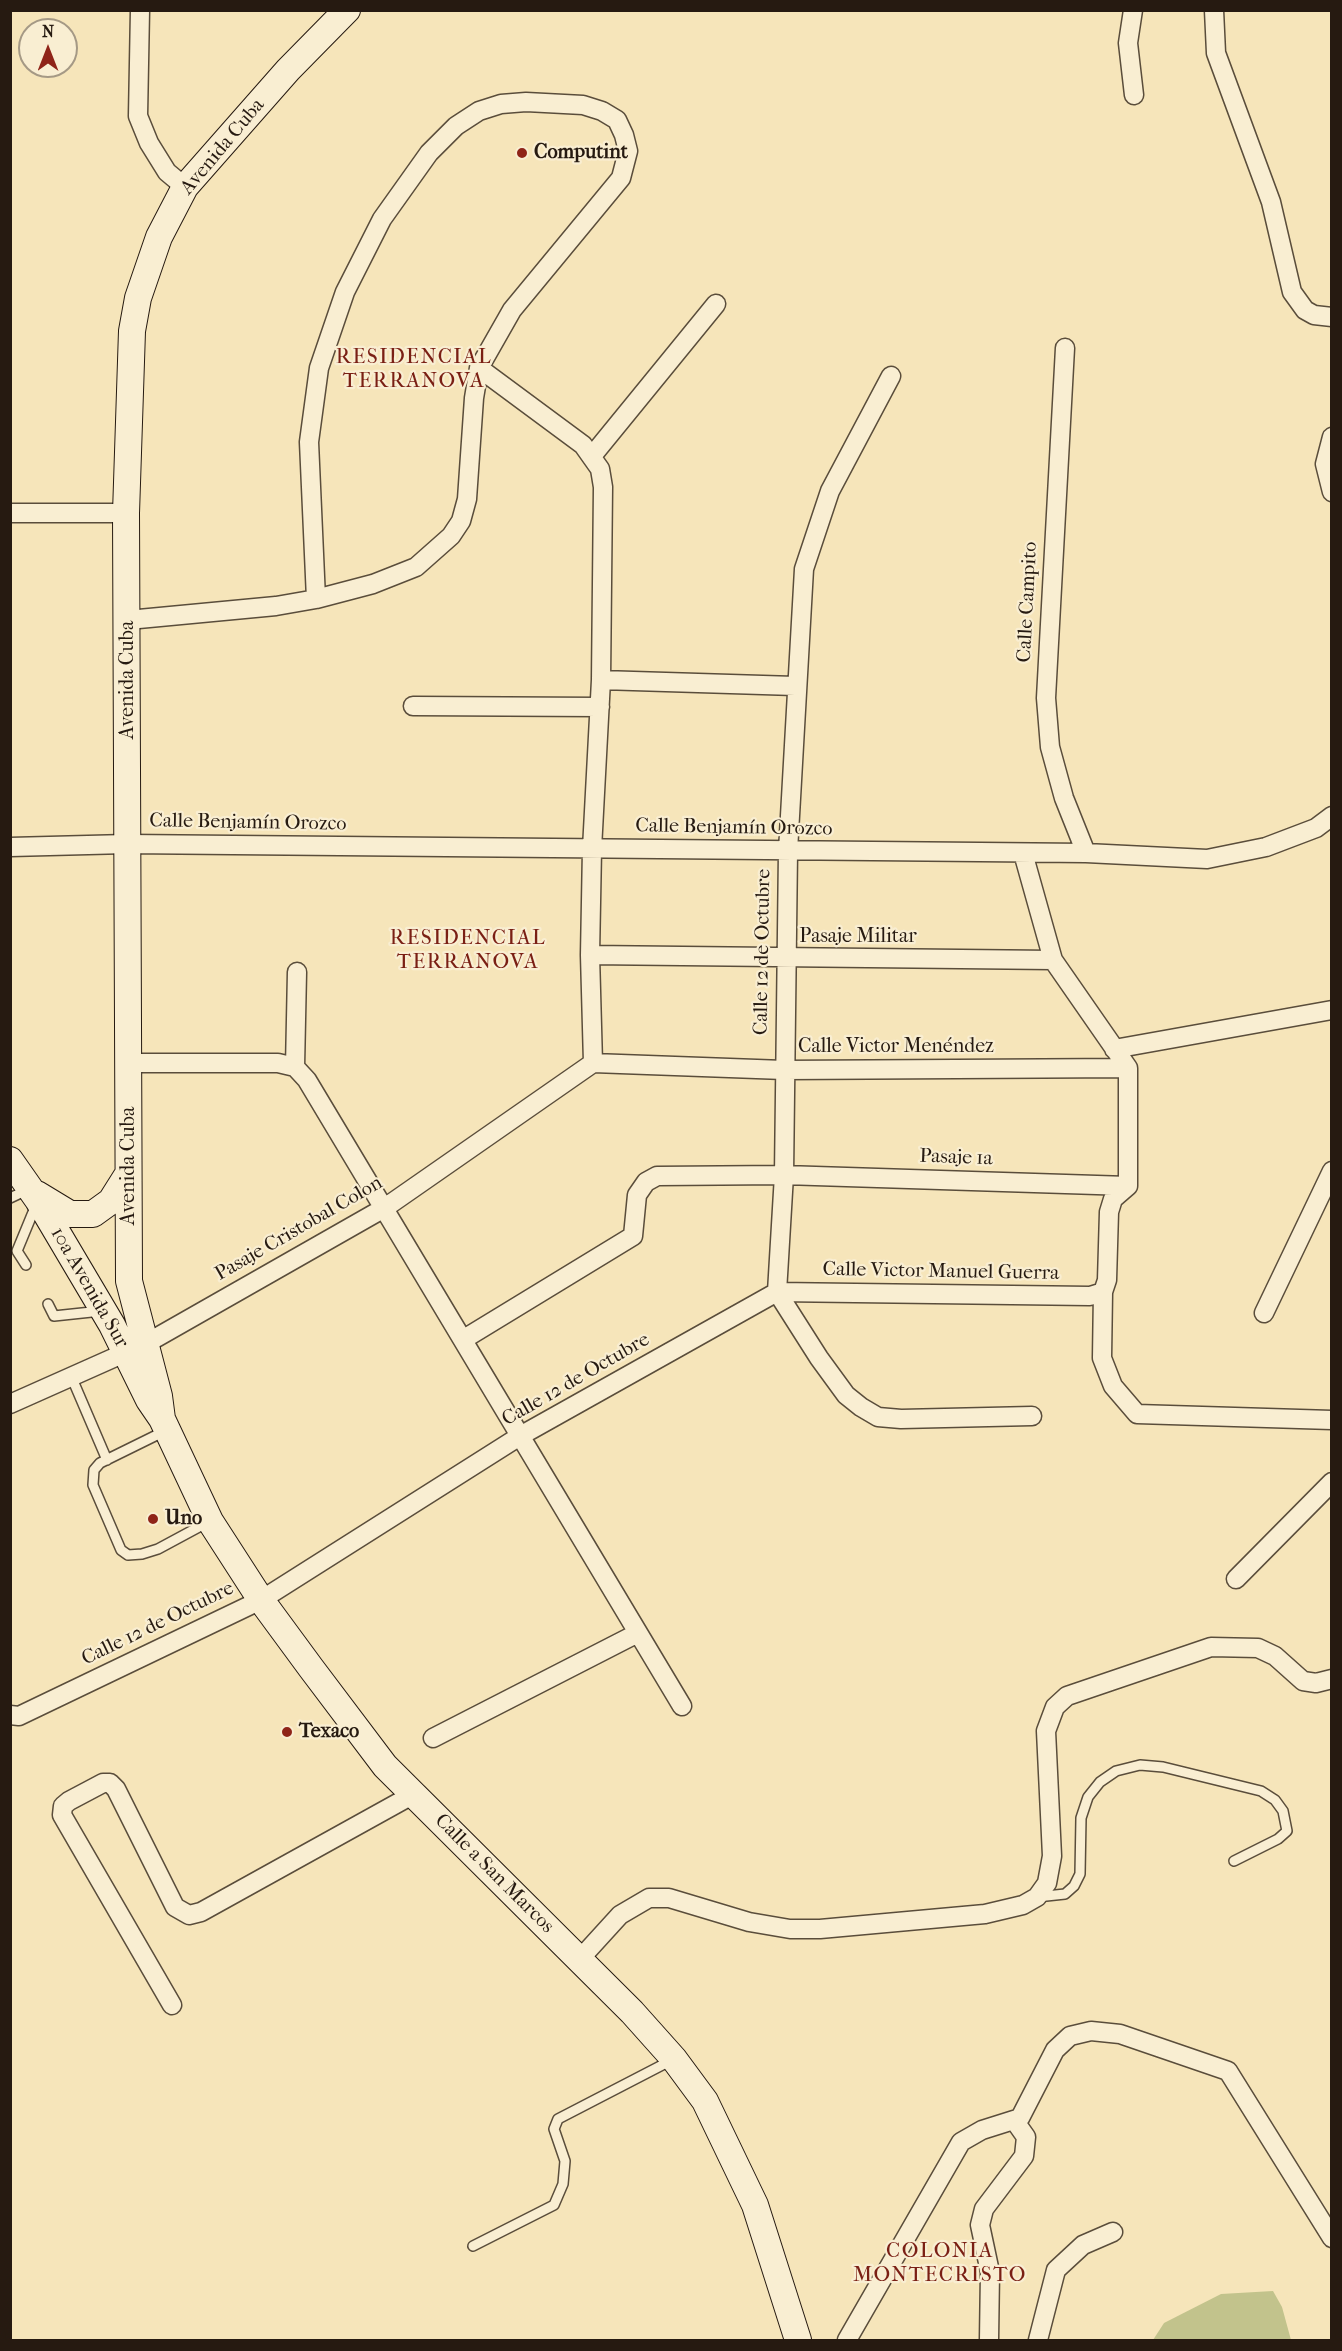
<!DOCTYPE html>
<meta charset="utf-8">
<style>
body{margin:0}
#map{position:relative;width:1342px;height:2351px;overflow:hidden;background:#f6e5ba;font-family:"IM FELL French Canon",serif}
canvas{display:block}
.frame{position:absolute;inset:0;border:12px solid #261a11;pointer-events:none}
.north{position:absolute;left:18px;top:18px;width:60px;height:60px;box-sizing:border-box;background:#f9eed2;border:2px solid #a59985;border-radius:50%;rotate:0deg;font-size:16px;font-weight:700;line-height:24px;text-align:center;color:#261a11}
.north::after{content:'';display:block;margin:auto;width:21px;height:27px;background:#8f2418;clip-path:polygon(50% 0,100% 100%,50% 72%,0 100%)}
</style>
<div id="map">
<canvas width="1342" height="2351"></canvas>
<div class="frame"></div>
<div class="north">N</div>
</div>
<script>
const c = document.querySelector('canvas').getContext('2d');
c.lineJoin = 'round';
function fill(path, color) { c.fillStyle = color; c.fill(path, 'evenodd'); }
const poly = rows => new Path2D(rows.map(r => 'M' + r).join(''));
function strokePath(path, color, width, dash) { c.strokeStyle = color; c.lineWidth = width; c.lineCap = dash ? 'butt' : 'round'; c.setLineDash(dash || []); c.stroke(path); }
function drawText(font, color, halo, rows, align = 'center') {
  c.font = font + ' "IM FELL French Canon",serif'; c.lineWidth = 4.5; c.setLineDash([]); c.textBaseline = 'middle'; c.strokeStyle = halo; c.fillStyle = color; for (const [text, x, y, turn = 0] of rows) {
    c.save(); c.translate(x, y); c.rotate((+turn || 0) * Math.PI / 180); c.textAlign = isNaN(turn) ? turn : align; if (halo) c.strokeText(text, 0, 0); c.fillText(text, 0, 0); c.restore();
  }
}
fill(poly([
 [1273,2291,1282,2307,1291,2340,1153,2340,1164,2323,1221,2294]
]), '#c2c38c');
const lane = poly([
 [10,1198,27,1190],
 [26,1265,17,1251,36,1205],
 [48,1304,54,1316,101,1311],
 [71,1376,107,1460],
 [165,1431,100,1463,94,1470,93,1485,121,1550,128,1555,142,1554,158,1549,210,1521],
 [1037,1897,1065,1894,1074,1886,1080,1874,1081,1818,1088,1797,1100,1782,1116,1771,1140,1765,1163,1767,1261,1791,1275,1800,1283,1811,1287,1831,1278,1839,1234,1861],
 [473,2246,554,2205,563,2184,565,2161,554,2129,558,2119,672,2060]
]);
const street = poly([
 [140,10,138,116,149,143,167,172,185,187],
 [1133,10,1128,43,1134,95],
 [1214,10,1216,53,1271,202,1292,292,1305,310,1314,315,1332,317],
 [1065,348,1046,698,1050,747,1064,798,1086,853],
 [479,368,583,445,600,469,603,487,601,680,592,849,590,955,593,1063],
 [1332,437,1325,464,1332,492],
 [592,456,716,304],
 [10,513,126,513],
 [128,620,276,606,316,599,373,584,416,567,451,536,461,521,467,499,474,398,479,368,512,310,621,178,628,151,624,135,617,120,602,111,583,105,526,102,501,104,479,111,456,126,429,153,382,219,345,292,319,368,309,442,316,599],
 [601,680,795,686],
 [413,706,600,707],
 [10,847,127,844,1086,853,1207,859,1266,847,1316,828,1332,816],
 [1023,853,1053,960,1128,1068,1128,1186,1113,1199,1109,1212,1107,1280,1103,1292,1102,1358,1113,1386,1137,1414,1332,1420],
 [590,955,1053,960],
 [1114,1049,1332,1010],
 [128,1063,278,1063,295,1067,307,1080,682,1706],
 [593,1063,784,1070,1128,1068],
 [295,1067,297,972],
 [777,1292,784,1175,788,851,804,569,830,491,891,376],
 [777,1292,819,1358,846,1395,861,1407,878,1417,901,1419,1032,1416],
 [1264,1313,1332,1171],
 [464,1339,633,1236,637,1195,646,1182,657,1176,784,1175,1128,1186],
 [10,1404,147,1343,386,1207,593,1063],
 [1236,1579,1332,1482],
 [10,1715,19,1716,261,1600,520,1436,777,1292,1090,1296,1103,1292],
 [433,1738,638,1633],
 [579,1960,620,1915,649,1898,669,1898,749,1922,790,1929,820,1929,985,1914,1023,1905,1037,1897,1047,1883,1052,1856,1046,1731,1055,1707,1067,1696,1211,1647,1258,1648,1275,1656,1303,1681,1316,1683,1332,1679],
 [172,2005,62,1815,63,1806,69,1801,103,1783,110,1783,116,1789,175,1907,189,1915,201,1912,414,1794],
 [847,2340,961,2142,982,2130,1020,2118,1055,2050,1070,2036,1091,2031,1120,2034,1228,2071,1332,2238],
 [989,2340,990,2272,980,2225,984,2209,1024,2156,1026,2137,1014,2120],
 [1038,2340,1056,2270,1083,2245,1113,2232]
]);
const secondary = poly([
 [10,1160,38,1200,112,1325,149,1400,162,1419,210,1521,261,1600,311,1668,385,1766,632,2012,674,2059,705,2101,755,2205,798,2340],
 [37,1194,70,1214,93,1214,111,1201,128,1174],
 [162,1419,159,1396,129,1281,126,513,132,331,138,298,159,237,185,187,288,70,347,10]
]);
strokePath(lane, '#5a4d3b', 12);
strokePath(street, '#5a4d3b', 21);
strokePath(secondary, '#261a11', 28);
strokePath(lane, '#f9eed2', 9);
strokePath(street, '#f9eed2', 18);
strokePath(secondary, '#f9eed2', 26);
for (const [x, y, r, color] of [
 [522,153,6,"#8f2418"],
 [153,1519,6,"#8f2418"],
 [287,1732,6,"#8f2418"]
]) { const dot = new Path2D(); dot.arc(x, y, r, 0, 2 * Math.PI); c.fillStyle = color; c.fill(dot); strokePath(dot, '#f9eed2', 2); }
drawText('20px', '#261a11', '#f9eed2', [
 ["Avenida Cuba",223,147,-50],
 ["Calle Campito",1028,602,-87],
 ["Avenida Cuba",128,680,-90],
 ["Calle Benjamín Orozco",248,823,1],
 ["Calle Benjamín Orozco",734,828,1],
 ["Pasaje Militar",858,937],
 ["Calle 12 de Octubre",763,952,-89],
 ["Calle Victor Menéndez",896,1047],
 ["Pasaje 1a",956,1158,2],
 ["Avenida Cuba",129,1166,-90],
 ["Pasaje Cristobal Colon",299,1229,-30],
 ["Calle Victor Manuel Guerra",941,1272,1],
 ["10a Avenida Sur",89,1288,60],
 ["Calle 12 de Octubre",576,1380,-30],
 ["Calle 12 de Octubre",158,1624,-26],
 ["Calle a San Marcos",494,1874,45]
]);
drawText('bold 20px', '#261a11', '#f9eed2', [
 ["Computint",534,153],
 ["Uno",165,1519],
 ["Texaco",299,1732]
], 'left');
c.letterSpacing = '1.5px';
drawText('21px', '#7a1f14', '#f9eed2', [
 ["RESIDENCIAL",414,358],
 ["TERRANOVA",414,382],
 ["RESIDENCIAL",468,939],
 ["TERRANOVA",468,963],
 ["COLONIA",940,2252],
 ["MONTECRISTO",940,2276]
]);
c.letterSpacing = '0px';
</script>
